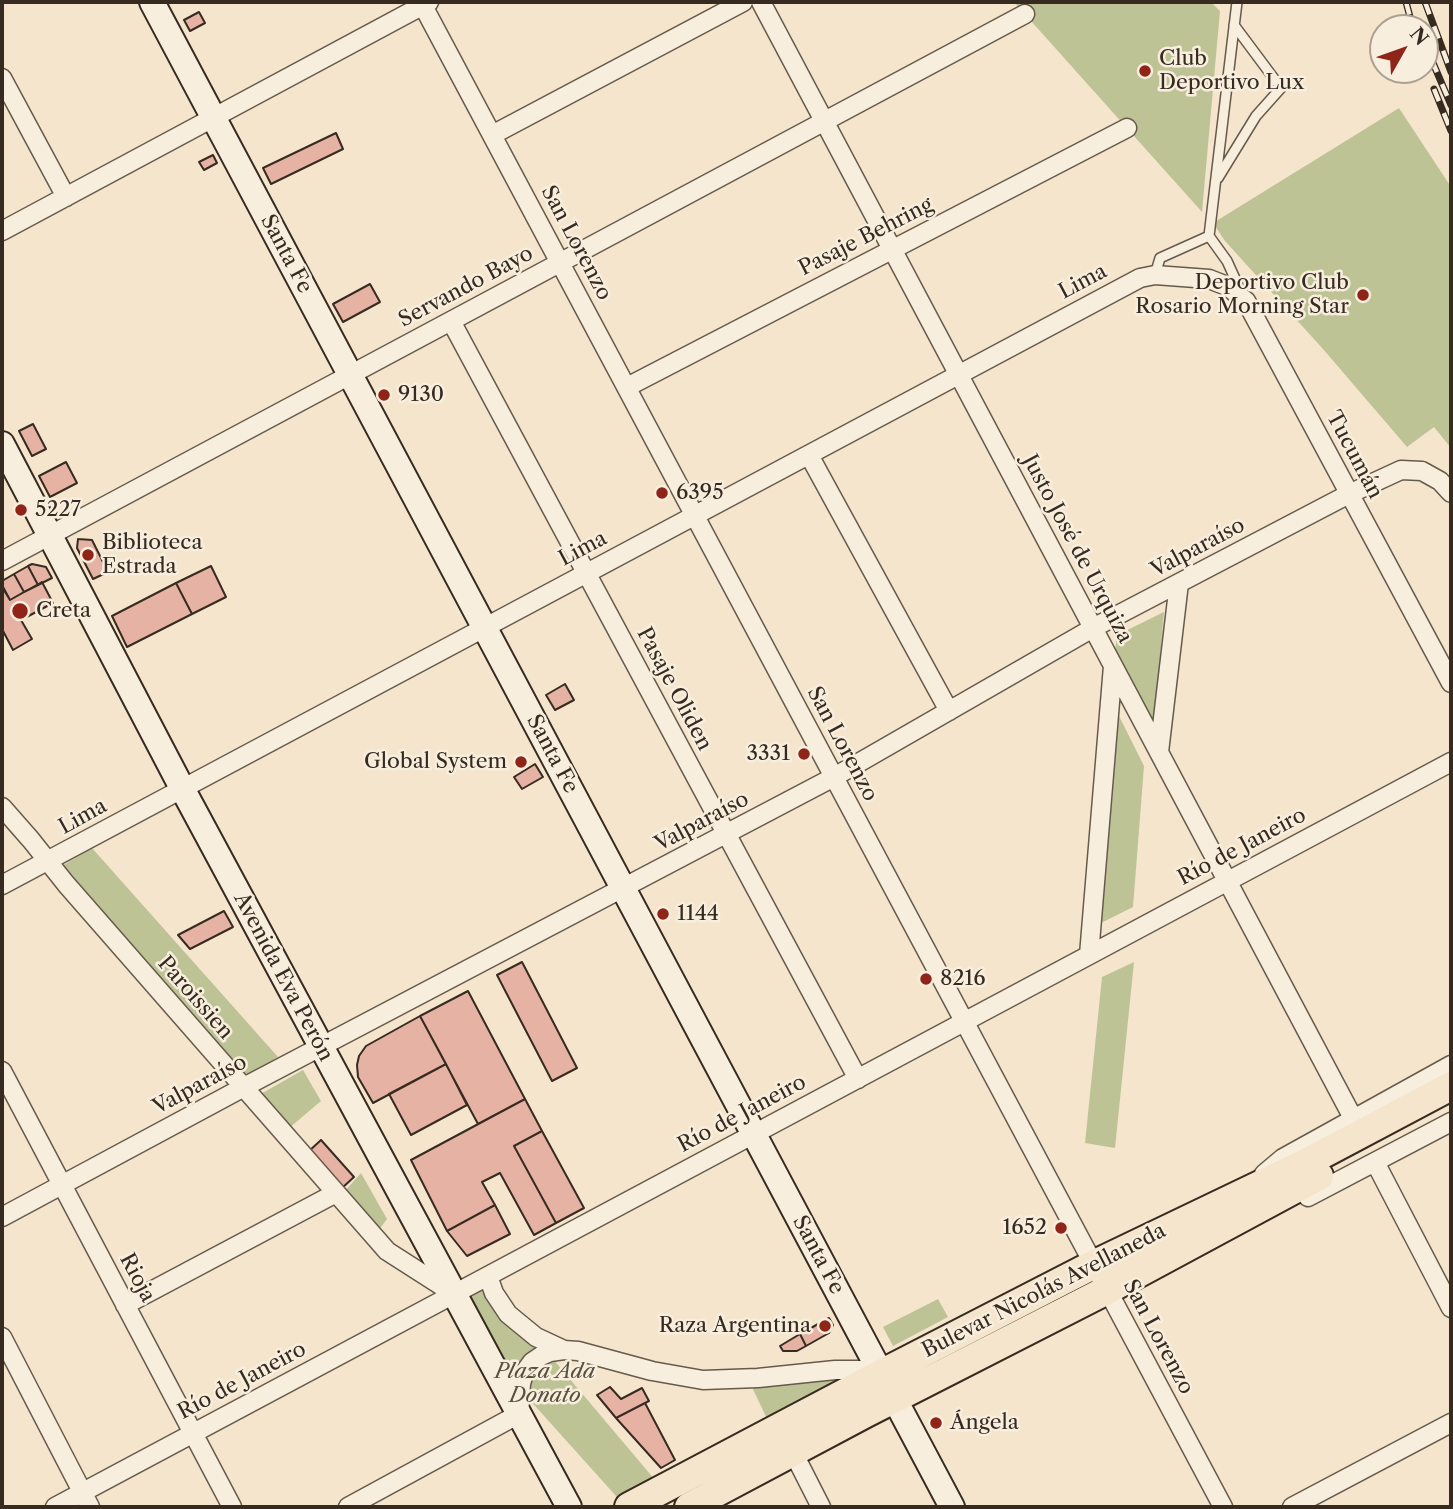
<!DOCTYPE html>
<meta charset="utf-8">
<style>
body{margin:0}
#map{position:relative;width:1453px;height:1509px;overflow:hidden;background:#f4e5cc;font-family:"Libre Caslon Text",serif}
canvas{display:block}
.frame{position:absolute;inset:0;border:4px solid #372b21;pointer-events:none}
.north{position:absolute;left:1369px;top:14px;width:70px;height:70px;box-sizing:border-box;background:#f8eede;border:2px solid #aba092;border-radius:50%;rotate:50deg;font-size:19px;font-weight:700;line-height:28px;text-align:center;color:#372b21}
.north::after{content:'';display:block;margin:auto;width:24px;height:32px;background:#8f2418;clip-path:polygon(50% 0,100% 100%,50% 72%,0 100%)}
</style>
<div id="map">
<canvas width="1453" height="1509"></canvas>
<div class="frame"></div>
<div class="north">N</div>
</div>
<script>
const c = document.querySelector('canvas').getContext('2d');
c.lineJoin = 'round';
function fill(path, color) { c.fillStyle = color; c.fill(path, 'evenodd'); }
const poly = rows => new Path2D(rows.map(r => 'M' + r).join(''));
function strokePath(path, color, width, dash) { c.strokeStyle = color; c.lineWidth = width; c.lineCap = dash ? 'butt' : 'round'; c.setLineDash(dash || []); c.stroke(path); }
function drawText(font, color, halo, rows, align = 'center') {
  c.font = font + ' "Libre Caslon Text",serif'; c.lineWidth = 5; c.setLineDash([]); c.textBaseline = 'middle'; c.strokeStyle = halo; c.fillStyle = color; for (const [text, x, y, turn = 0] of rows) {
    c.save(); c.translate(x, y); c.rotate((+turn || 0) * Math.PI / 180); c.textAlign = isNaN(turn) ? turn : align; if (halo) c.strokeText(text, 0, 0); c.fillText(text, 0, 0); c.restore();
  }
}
fill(poly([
 [1014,2,1211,2,1220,11,1202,212],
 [1399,108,1451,187,1451,448,1434,427,1407,447,1323,349,1225,241,1213,223],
 [1164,612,1154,730,1115,652,1117,635],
 [1116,710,1144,766,1133,907,1099,924],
 [92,848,278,1057,246,1077,60,867],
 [1134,962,1115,1148,1085,1143,1102,977],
 [303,1070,321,1101,288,1129,259,1095],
 [361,1173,387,1219,378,1231,344,1192],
 [486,1283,542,1346,661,1487,625,1506,509,1377,463,1297],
 [938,1299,948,1317,893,1346,883,1327],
 [860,1375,769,1423,751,1385]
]), '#bec396');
const building = poly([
 [199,12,205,23,190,31,184,20,199,12],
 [336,133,343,149,271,184,263,168,336,133],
 [213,155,217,163,204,170,199,162,213,155],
 [370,284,380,302,343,322,333,304,370,284],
 [33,424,46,449,32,456,19,431,33,424],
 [66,462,77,483,50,497,39,476,66,462],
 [78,539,92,540,108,572,93,579,77,548,78,539],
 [32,564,46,567,52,578,38,585,28,566,32,564],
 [28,566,38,585,24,592,14,574,28,566],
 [211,566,226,597,192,614,176,583,211,566],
 [14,574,24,592,10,600,2,585,2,581,14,574],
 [42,582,53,603,21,620,32,639,13,650,2,629,2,587,10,600,42,582],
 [176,583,192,614,127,647,112,616,176,583],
 [565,684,574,700,555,710,546,695,565,684],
 [535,764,543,777,522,789,514,777,535,764],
 [224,911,233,927,190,949,178,935,224,911],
 [522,962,577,1068,552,1081,497,975,522,962],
 [468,991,525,1099,478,1124,420,1016,468,991],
 [420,1016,446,1064,373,1103,358,1077,357,1065,359,1056,366,1046,420,1016],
 [446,1064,467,1105,411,1135,389,1094,446,1064],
 [525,1099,542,1131,514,1146,556,1223,534,1235,500,1173,482,1182,495,1205,447,1231,411,1160,525,1099],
 [542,1131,584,1208,556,1223,514,1146,542,1131],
 [321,1140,354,1177,341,1189,308,1152,321,1140],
 [495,1205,510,1234,467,1256,447,1231,495,1205],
 [829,1318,833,1325,829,1333,806,1346,800,1334,829,1318],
 [800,1334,806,1346,797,1351,783,1351,780,1346,800,1334],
 [610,1387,621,1399,642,1388,649,1401,616,1418,597,1395,610,1387],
 [645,1403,675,1460,661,1468,616,1418,645,1403]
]);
fill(building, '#e5b2a3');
strokePath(building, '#372b21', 2);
const lane = poly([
 [1237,2,1209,236,1227,261,1242,294],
 [1218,178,1256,116,1281,88,1234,25],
 [1155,275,1160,258,1209,236]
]);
const street = poly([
 [421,2,1223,1507],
 [761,2,1353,1118],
 [2,78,66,197],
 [492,135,743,2],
 [2,231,429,2],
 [451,321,858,1079],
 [627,387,1127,128],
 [809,455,949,711],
 [2,561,1025,14],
 [1159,752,1179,583],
 [2,807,31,840,66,884,387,1251,451,1292],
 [2,885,1140,278,1155,275,1209,279,1227,286,1246,301,1451,683],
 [1089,955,1113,666],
 [2,1071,232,1507],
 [1375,1162,1451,1308],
 [1264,1174,1283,1158,1451,1065],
 [1308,1197,1451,1122],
 [2,1217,244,1087,834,777,1093,628,1349,494,1401,470,1422,471,1440,481,1451,493],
 [488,1276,494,1293,508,1314,536,1337,564,1350],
 [125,1305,336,1193],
 [2,1337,90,1507],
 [793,1452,821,1507],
 [55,1507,1451,762],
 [348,1507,519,1414,521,1384,524,1373,532,1362,541,1356,550,1352,564,1350,578,1351,652,1371,703,1380,758,1378,835,1370,866,1370,881,1374],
 [1292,1507,1451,1423]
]);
const secondary = poly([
 [152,2,952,1507],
 [2,444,182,788,569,1507]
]);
const primary = poly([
 [629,1507,881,1374,1087,1268,1302,1165,1451,1086],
 [689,1507,866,1413,1107,1290,1319,1176]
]);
strokePath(lane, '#665a4c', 12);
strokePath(street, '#665a4c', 21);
strokePath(secondary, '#372b21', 28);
strokePath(primary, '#372b21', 32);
strokePath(lane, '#f8eede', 9);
strokePath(street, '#f8eede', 18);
strokePath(secondary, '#f8eede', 24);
strokePath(primary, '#f4e5cc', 28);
const rail = poly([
 [1406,2,1413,28],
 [1425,2,1451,72],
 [1425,35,1433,63,1451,105],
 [1434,89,1451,131]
]);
strokePath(rail, '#372b21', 7);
strokePath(rail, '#f8eede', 4.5, [13]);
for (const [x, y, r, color] of [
 [1145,71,7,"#8f2418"],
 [1363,295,7,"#8f2418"],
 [384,395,7,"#8f2418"],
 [662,493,7,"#8f2418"],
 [21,510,7,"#8f2418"],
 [88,555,7,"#8f2418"],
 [20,611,9,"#8f2418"],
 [804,754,7,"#8f2418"],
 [521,762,7,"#8f2418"],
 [663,914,7,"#8f2418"],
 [926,979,7,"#8f2418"],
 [1061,1228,7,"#8f2418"],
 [825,1326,7,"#8f2418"],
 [936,1423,7,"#8f2418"]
]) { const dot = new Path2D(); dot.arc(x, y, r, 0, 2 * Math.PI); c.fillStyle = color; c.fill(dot); strokePath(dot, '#f8eede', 2.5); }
drawText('21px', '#372b21', '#f8eede', [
 ["Club",1159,59],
 ["Deportivo Lux",1159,83],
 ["Deportivo Club",1349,283,"right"],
 ["Rosario Morning Star",1349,307,"right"],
 ["9130",398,395],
 ["6395",676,493],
 ["5227",35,510],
 ["Biblioteca",102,543],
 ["Estrada",102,567],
 ["Creta",36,611],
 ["3331",790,754,"right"],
 ["Global System",507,762,"right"],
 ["1144",677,914],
 ["8216",940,979],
 ["1652",1047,1228,"right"],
 ["Raza Argentina",811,1326,"right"],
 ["Ángela",950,1423]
], 'left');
drawText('21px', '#372b21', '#f8eede', [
 ["Pasaje Behring",866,237,-27],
 ["San Lorenzo",576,243,62],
 ["Santa Fe",286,254,62],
 ["Lima",1083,282,-28],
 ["Servando Bayo",466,287,-28],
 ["Tucumán",1354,455,62],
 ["Valparaíso",1198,548,-28],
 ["Lima",583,549,-28],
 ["Justo José de Urquiza",1077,549,62],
 ["Pasaje Oliden",674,689,62],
 ["San Lorenzo",842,744,62],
 ["Santa Fe",552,754,62],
 ["Lima",83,817,-29],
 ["Valparaíso",702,822,-28],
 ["Río de Janeiro",1242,847,-28],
 ["Avenida Eva Perón",283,977,62],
 ["Paroissien",195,998,49],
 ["Valparaíso",200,1085,-28],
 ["Río de Janeiro",742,1114,-28],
 ["Santa Fe",818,1255,62],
 ["Rioja",137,1278,62],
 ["Bulevar Nicolás Avellaneda",1044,1291,-27],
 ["San Lorenzo",1158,1337,62],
 ["Río de Janeiro",242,1381,-28]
]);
drawText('italic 21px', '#59513e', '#f8eede', [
 ["Plaza Ada",545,1372],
 ["Donato",545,1396]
]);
</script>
